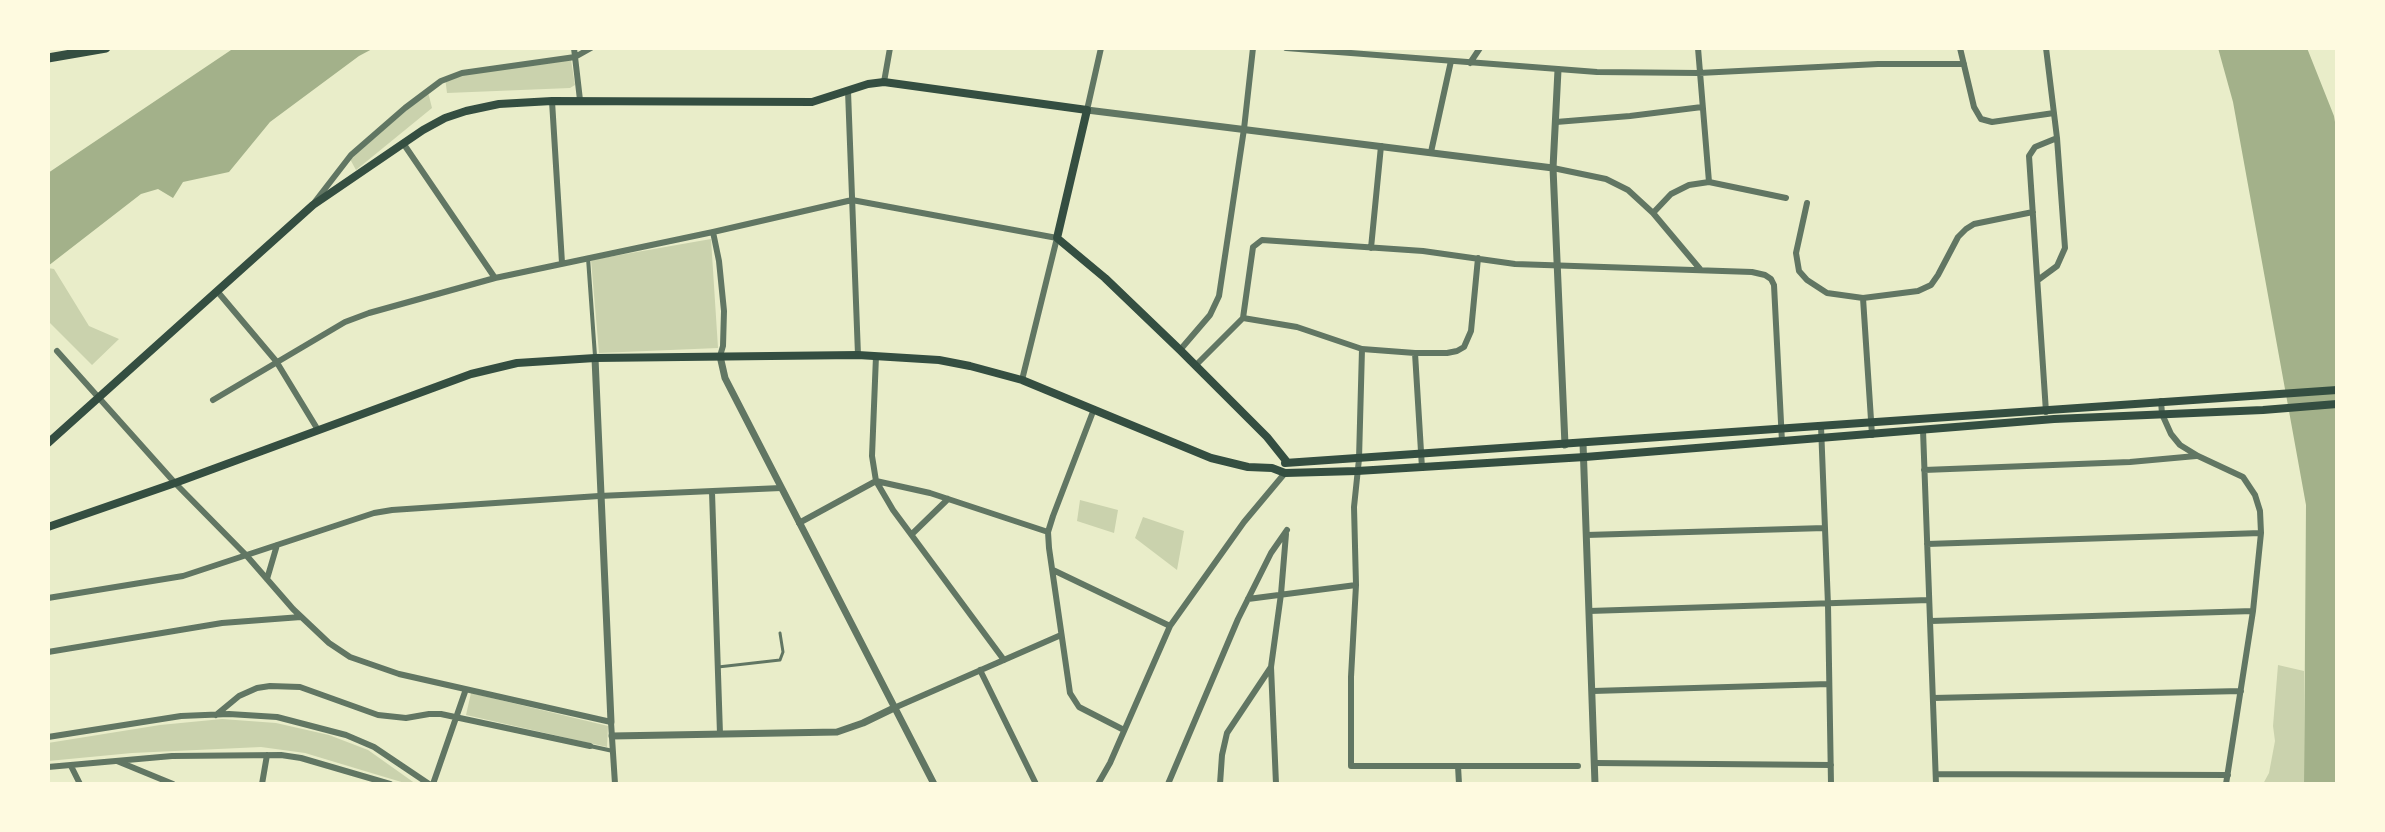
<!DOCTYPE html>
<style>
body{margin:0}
#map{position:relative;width:2385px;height:832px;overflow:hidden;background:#e9edc9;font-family:"DM Sans",sans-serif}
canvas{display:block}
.frame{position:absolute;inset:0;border:50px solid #fefae0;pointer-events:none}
</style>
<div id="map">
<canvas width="2385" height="832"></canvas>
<div class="frame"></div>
</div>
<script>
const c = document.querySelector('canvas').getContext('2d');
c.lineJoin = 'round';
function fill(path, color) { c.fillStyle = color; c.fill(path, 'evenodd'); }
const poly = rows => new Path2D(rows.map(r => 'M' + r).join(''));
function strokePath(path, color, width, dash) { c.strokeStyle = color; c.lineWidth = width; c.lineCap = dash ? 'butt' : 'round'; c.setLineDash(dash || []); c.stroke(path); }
fill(poly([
 [571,60,575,85,570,88,447,93,445,77],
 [428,92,432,108,356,170,350,159],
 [711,239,718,348,599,353,591,260],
 [48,268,54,269,89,326,119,339,92,365,48,321],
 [1080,500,1118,510,1114,533,1077,521],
 [1143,517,1184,531,1177,570,1135,538],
 [2278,665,2304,671,2304,784,2263,784,2269,773,2275,741,2273,726],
 [471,693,608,726,607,747,466,715],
 [222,719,276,723,329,735,368,750,416,784,408,784,305,753,261,747,132,753,48,761,48,743,160,725]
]), '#cad2ad');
fill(poly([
 [234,48,374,48,359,56,270,122,229,172,183,182,173,198,158,189,141,194,48,266,48,173],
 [2218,48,2307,48,2334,116,2337,134,2337,784,2304,784,2306,505,2233,102]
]), '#a3b18a');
strokePath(poly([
 [718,667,780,660,783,652,780,633]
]), '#617663', 3);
strokePath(poly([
 [588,258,595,356],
 [590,746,613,751]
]), '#617663', 4);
strokePath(poly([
 [574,48,580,100],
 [1286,48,1597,72,1699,73,1878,64,1964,64],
 [1698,48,1709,182],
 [1960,48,1974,107,1981,119,1992,122,2054,113],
 [1470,63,1480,48],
 [884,82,890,48],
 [848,91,858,355],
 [552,101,562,263],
 [1087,110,1101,48],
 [1556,122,1630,116,1702,107],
 [403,143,495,278],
 [1431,152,1451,61],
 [1553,168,1606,179,1628,190,1653,213,1700,269],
 [314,203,351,155,405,108,441,81,462,73,575,57,591,48],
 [1807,203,1796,253,1799,271,1807,280,1827,293,1863,298,1918,291,1931,285,1938,275,1958,237,1966,229,1974,224,2033,212],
 [1653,213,1671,194,1689,185,1709,182,1786,198],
 [713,232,719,261,724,311,723,346,720,356],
 [1371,248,1381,146],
 [2038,280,2057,266,2065,248,2057,138,2046,48],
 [217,291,276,361,318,430],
 [1863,298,1872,435],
 [1243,318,1297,327,1362,349,1415,353,1447,353,1457,351,1464,347,1471,331,1478,258],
 [1362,349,1359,459,1354,507,1356,585,1351,677,1351,766,1578,766],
 [1180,350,1210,315,1219,296,1244,129,1253,48],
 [57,351,175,483,246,555,293,609,329,643,350,657,399,674,611,722,615,784],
 [1415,353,1422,468],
 [876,356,872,456,876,481,893,510,1004,660],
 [1195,366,1243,318,1253,247,1262,240,1423,251,1515,264,1752,272,1765,275,1771,279,1774,285,1782,442],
 [213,400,345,322,369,313,495,278,713,232,852,200,1057,238,1022,380],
 [2161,401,2162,414,2171,434,2180,445,2198,456,2243,477,2255,495,2260,511,2261,533,2253,611,2226,784],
 [1094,409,1053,516,1048,532,1049,548,1070,693,1079,707,1124,730],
 [2046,412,2029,156,2035,147,2057,138],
 [1821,426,1828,605,1831,784],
 [1923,430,1936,784],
 [1924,470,2130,462,2196,456],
 [876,481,930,493,1048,532],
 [712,492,720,734],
 [799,523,876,481],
 [912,534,948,499],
 [1586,535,1825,528],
 [1927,544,2261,533],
 [1053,570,1170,626],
 [267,579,277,545],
 [48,598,183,576,374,513,392,510,599,496,781,488],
 [1248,599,1356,585],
 [1589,611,1929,600],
 [1931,621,2253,611],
 [48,652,222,623,301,617],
 [980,670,1036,784],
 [1593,691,1829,684],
 [1933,698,2241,691],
 [894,708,1061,635],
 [216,715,239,696,257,688,270,686,300,687,378,715,406,718,429,714,441,714,590,746],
 [48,737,181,716,229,714,277,717,346,735,374,747,429,784],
 [117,761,173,784],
 [1595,763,1831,765],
 [71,766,80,784],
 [1458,766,1459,784],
 [48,767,172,756,281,755,301,758,390,784],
 [1936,774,2228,775],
 [262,784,267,755],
 [433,784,466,689],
 [1098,784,1110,763,1170,626,1244,522,1285,473],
 [1168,784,1238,619,1271,553,1287,530],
 [1220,784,1222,755,1227,733,1271,667],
 [1276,784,1271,667,1281,594,1286,534]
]), '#617663', 6);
strokePath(poly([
 [1558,70,1553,168,1565,445],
 [1087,110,1553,168],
 [720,356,725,378,934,784],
 [595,358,611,722],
 [1583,443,1595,784],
 [612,736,837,732,863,723,894,708]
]), '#617663', 7);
strokePath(poly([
 [48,443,313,205,423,130,445,118,466,111,499,104,552,101,812,102,868,84,884,82,1087,110,1057,238,1105,278,1180,350,1267,437,1287,462],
 [1285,463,2337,390],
 [48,527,175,483,471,374,517,363,595,358,858,355,939,360,970,366,1022,380,1211,458,1248,467,1272,468,1285,473,1357,471,1585,457,2054,419,2263,410,2337,404]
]), '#344e41', 8);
strokePath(poly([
 [48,58,106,48]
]), '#344e41', 9);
</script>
